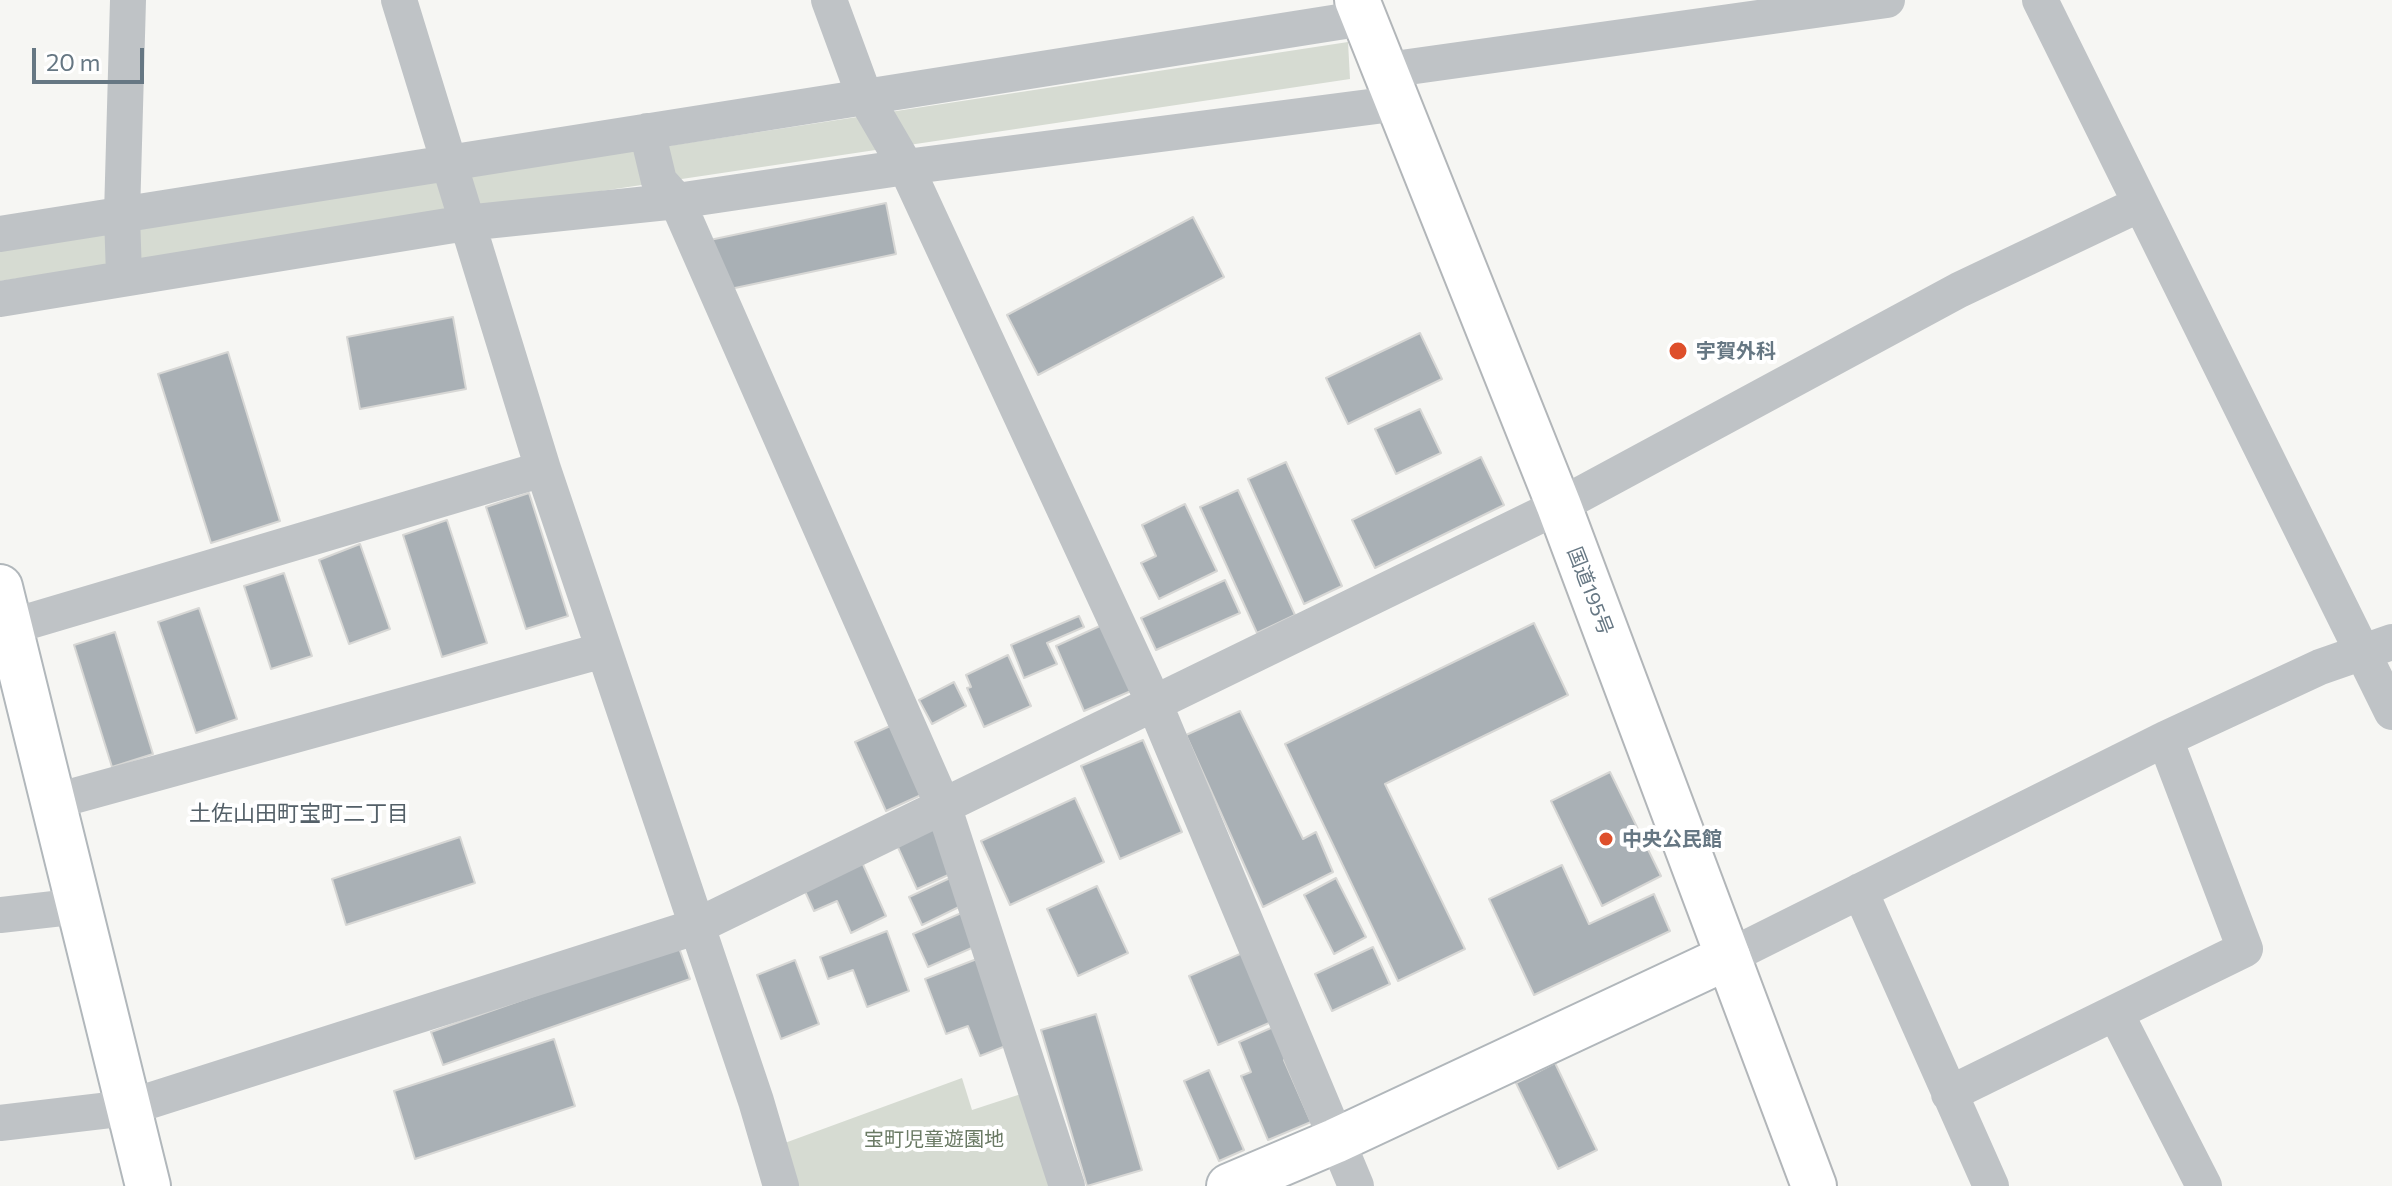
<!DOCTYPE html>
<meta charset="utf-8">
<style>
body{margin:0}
#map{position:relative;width:2392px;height:1186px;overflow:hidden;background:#f6f6f3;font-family:Commissioner,sans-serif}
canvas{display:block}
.scale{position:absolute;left:32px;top:48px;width:112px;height:36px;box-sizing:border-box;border:4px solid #667783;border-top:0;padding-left:10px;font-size:24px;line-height:28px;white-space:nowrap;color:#667783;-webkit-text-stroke:6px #fff;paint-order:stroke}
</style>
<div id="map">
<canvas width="2392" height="1186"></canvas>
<div class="scale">20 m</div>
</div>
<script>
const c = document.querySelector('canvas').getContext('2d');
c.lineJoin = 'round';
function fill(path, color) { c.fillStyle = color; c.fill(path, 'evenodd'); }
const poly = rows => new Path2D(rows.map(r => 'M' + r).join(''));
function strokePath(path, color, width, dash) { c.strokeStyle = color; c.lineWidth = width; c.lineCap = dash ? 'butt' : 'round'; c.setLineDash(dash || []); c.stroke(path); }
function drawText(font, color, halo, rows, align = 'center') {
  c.font = font + ' Commissioner,"Noto Sans JP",sans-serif'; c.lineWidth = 8; c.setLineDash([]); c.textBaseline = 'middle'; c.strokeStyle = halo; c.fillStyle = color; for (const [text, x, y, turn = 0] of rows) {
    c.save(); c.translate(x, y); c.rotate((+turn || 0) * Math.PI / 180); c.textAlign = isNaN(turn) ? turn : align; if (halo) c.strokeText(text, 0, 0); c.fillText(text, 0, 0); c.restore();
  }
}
fill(poly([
 [1348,42,1350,79,0,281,0,248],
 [962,1078,972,1110,1021,1094,1050,1186,795,1186,782,1144]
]), '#d6dbd2');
const building = poly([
 [886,203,896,254,716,292,705,241,886,203],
 [1193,217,1224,277,1038,375,1007,315,1193,217],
 [453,317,466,389,360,409,347,337,453,317],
 [1420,333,1442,379,1348,424,1326,378,1420,333],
 [228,352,280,521,211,543,158,374,228,352],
 [1420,409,1441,453,1396,474,1375,429,1420,409],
 [1481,457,1504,505,1375,568,1352,520,1481,457],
 [1286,462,1342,586,1304,604,1248,479,1286,462],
 [1238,490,1295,615,1257,633,1200,507,1238,490],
 [529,493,568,616,526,629,486,507,529,493],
 [1185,504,1217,571,1159,599,1141,563,1156,556,1142,525,1185,504],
 [447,520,487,643,442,657,403,535,447,520],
 [360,544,390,629,349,644,319,560,360,544],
 [284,573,312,656,271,669,244,586,284,573],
 [1225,580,1240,613,1156,650,1141,618,1225,580],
 [199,608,237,719,196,733,158,622,199,608],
 [1079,616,1084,627,1047,643,1057,664,1024,678,1011,645,1079,616],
 [1534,623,1568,695,1385,784,1465,949,1398,981,1285,744,1534,623],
 [1102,625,1131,691,1084,711,1056,646,1102,625],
 [115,632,153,754,112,767,74,645,115,632],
 [1008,655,1031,706,984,727,967,688,971,687,966,675,1008,655],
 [954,682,966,706,932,724,919,700,954,682],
 [1240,711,1303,839,1316,832,1333,872,1263,907,1186,735,1240,711],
 [890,726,921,795,886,811,855,742,890,726],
 [1143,740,1182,832,1120,859,1081,766,1143,740],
 [1610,772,1661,876,1602,906,1551,801,1610,772],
 [1075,798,1104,862,1010,905,981,841,1075,798],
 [936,824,957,871,917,889,896,843,936,824],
 [460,837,475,883,346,925,332,879,460,837],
 [861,860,886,916,851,933,837,901,814,911,803,887,861,860],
 [1562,865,1589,924,1654,894,1670,931,1534,995,1489,899,1562,865],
 [950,878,963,905,922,925,909,897,950,878],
 [1336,878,1366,937,1334,954,1304,895,1336,878],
 [1097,886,1128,953,1078,976,1047,909,1097,886],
 [966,911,981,944,928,967,913,934,966,911],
 [887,931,909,991,867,1007,853,970,828,979,820,957,887,931],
 [678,945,690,979,443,1065,431,1032,678,945],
 [1373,947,1390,984,1332,1011,1315,974,1373,947],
 [1247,951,1276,1020,1218,1045,1189,976,1247,951],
 [982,957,1016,1042,980,1056,968,1026,946,1034,925,979,982,957],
 [795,960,819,1024,781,1039,757,975,795,960],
 [1096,1014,1142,1170,1087,1186,1041,1030,1096,1014],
 [1280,1024,1294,1056,1284,1060,1311,1122,1268,1140,1241,1076,1251,1072,1239,1042,1280,1024],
 [554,1039,575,1106,415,1159,394,1091,554,1039],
 [1555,1063,1597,1150,1558,1169,1516,1083,1555,1063],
 [1209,1070,1244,1150,1219,1161,1184,1081,1209,1070]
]);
fill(building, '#a9b0b5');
strokePath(building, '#d7d7d5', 2);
const secondary = poly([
 [0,587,148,1186],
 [1229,1186,1335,1141,1728,957]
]);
const highway = poly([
 [1357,0,1559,506,1814,1186]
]);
strokePath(secondary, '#b1b7bb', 48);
strokePath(highway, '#b2b6b9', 48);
strokePath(poly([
 [399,0,543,469,756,1101,781,1186],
 [829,0,864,95,906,167,1155,705,1356,1186],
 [2040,0,2392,712],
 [1387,70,1887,0],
 [647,131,659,181,677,201,944,808,1067,1186],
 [0,234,1364,18],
 [124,276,122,215,128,0],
 [0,299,466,223,677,201,906,167,1400,103],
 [10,627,543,469],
 [52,802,604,650],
 [1860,891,1991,1186],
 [0,915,80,906],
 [1728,957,2165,739,2320,667,2392,642],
 [2116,1014,2204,1186],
 [1949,1094,2245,949,2165,739],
 [0,1123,127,1108,695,927,1559,506,1959,290,2140,204]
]), '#bfc3c6', 36);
strokePath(secondary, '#fff', 44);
strokePath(highway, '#fff', 44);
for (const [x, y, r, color] of [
 [1678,351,10,"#de4f2b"],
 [1606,839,8,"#de4f2b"]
]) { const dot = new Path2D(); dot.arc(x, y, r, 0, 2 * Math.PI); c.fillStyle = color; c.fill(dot); strokePath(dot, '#fff', 3); }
drawText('bold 20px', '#667783', '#fff', [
 ["宇賀外科",1696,351],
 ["中央公民館",1622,839]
], 'left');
drawText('20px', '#667783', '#fff', [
 ["国道195号",1590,591,69]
]);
drawText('20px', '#6a7a64', '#fff', [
 ["宝町児童遊園地",934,1139]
]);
drawText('22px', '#546068', '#fff', [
 ["土佐山田町宝町二丁目",299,814]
]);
</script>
